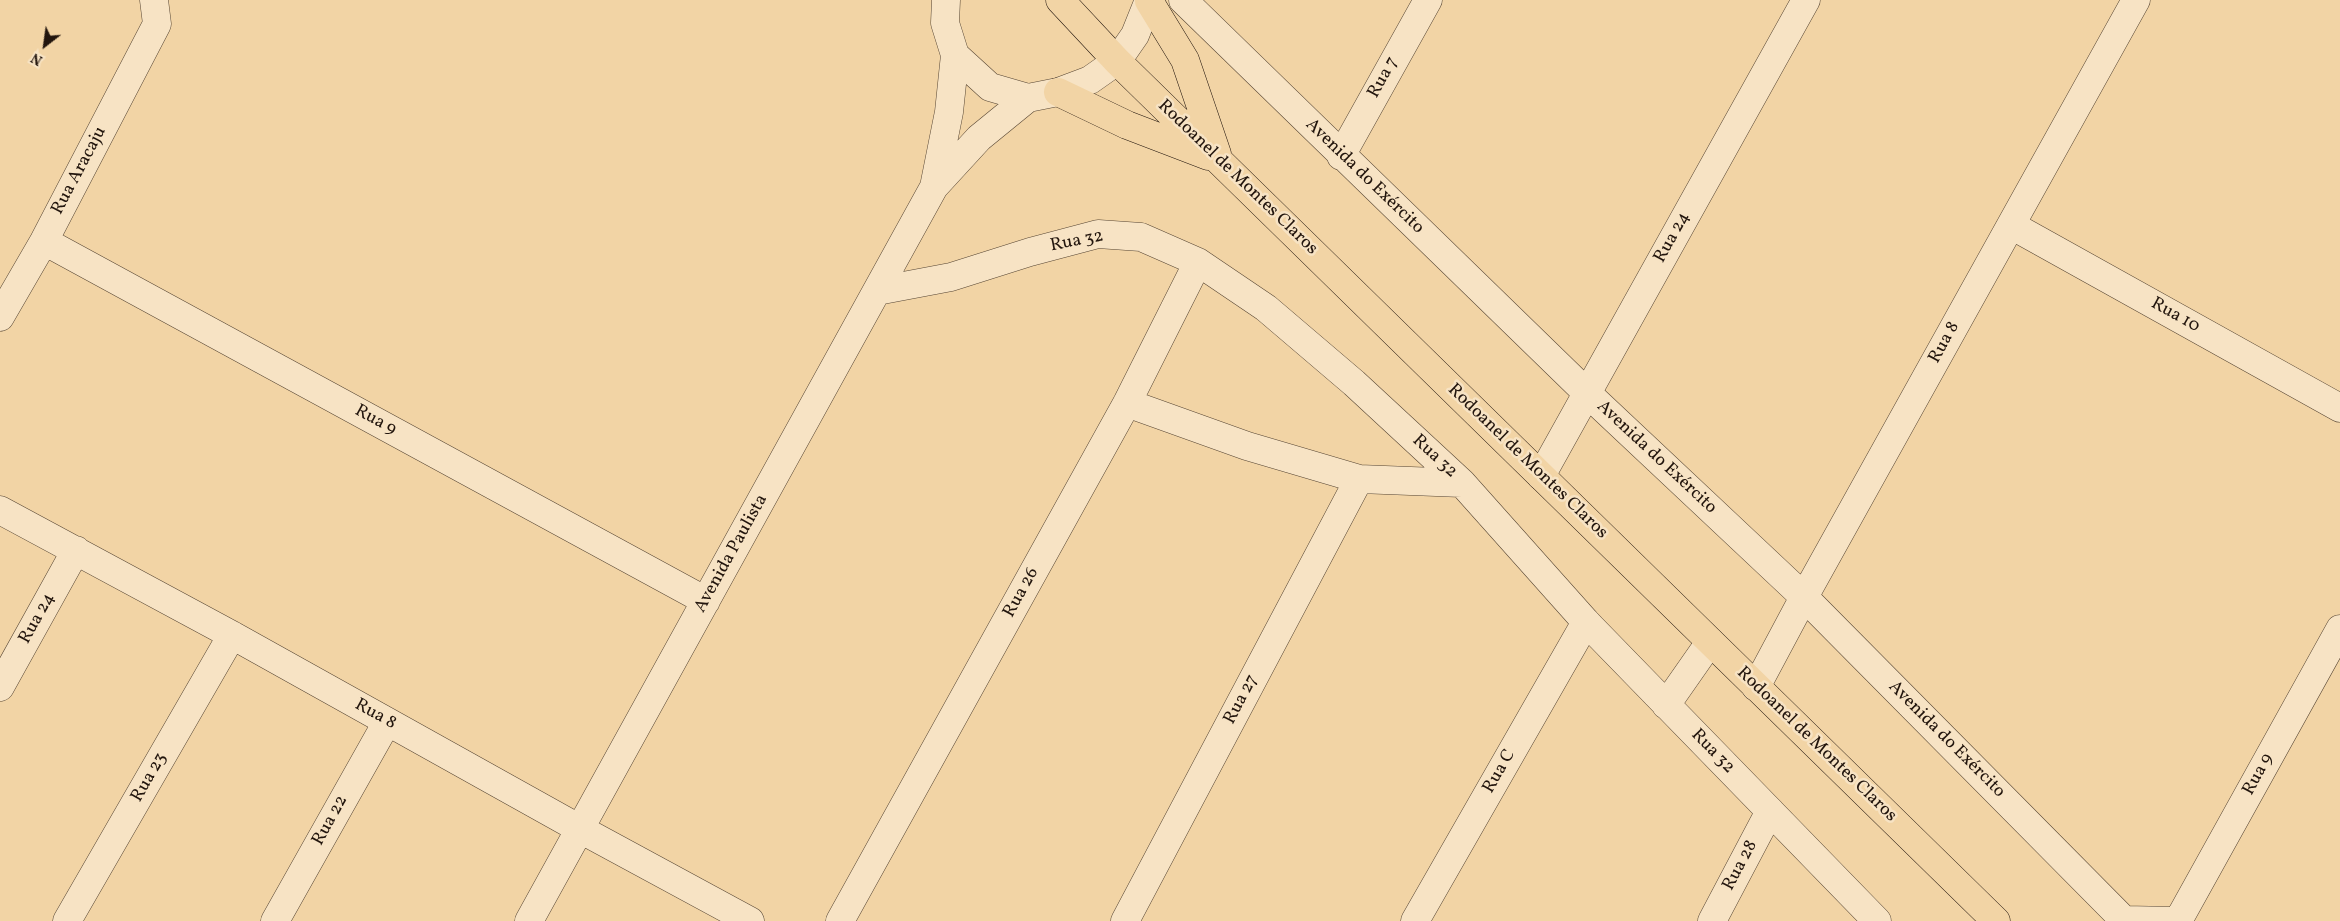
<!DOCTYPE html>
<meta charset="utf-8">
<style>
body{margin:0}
#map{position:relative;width:2340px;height:921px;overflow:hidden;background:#f2d4a5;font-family:Vollkorn,serif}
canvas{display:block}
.north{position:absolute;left:20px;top:20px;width:50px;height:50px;-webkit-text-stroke:4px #f7e3c4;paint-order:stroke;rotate:210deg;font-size:14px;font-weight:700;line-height:20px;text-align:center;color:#22150d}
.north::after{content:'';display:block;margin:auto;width:18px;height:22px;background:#22150d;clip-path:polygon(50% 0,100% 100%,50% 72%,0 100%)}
</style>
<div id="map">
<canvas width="2340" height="921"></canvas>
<div class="north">N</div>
</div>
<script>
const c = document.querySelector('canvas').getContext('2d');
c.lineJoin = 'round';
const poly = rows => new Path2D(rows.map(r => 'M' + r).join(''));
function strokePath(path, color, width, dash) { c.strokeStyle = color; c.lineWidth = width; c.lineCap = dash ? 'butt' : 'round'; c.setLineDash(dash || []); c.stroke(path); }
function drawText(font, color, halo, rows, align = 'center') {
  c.font = font + ' Vollkorn,serif'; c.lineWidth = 5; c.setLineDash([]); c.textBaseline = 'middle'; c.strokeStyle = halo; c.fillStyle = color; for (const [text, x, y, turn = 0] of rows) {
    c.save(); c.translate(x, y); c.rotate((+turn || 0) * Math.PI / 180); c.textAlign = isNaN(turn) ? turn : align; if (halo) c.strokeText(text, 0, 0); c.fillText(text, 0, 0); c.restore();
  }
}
const minor = poly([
 [946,0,945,23,955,55,990,87,1028,98,1058,92,1090,80,1117,61,1135,35,1149,0],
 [1183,0,1587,393,1804,597,2124,920,2175,921],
 [1341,156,1428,0],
 [934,187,949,112,955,55],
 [2011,225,2340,408],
 [44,241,706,601],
 [877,291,951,277,1030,252,1098,234,1141,237,1198,262,1266,308,1354,383,1462,483,1586,622,1877,921],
 [0,317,44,241,157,24,154,0],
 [1127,403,1247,446,1359,479,1462,483],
 [1541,476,1806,0],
 [0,510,232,635,580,829,750,921],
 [0,687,76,550],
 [1756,687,1804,597,2136,0],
 [1666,705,1710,642],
 [67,921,232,635],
 [275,921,387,722],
 [529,921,934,187,979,138,1028,98],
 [840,921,1127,403,1198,262],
 [1125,921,1359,479],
 [1415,921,1586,622],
 [1712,921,1770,811],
 [2178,921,2340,629]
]);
const major = poly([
 [1060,0,1117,61,1996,921],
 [1149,1,1185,60,1217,154],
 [1058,92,1127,125,1208,156]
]);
strokePath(minor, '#564533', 29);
strokePath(major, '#22150d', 29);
strokePath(minor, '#f7e3c4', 28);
strokePath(major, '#f2d4a5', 28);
drawText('18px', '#22150d', '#f7e3c4', [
 ["Rua 7",1384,78,-61],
 ["Rua Aracaju",80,171,-62],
 ["Avenida do Exército",1364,177,44],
 ["Rodoanel de Montes Claros",1237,178,44],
 ["Rua 24",1673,238,-61],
 ["Rua 32",1077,242,-11],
 ["Rua 10",2175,316,29],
 ["Rua 8",1945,343,-61],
 ["Rua 9",375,421,29],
 ["Rua 32",1434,457,43],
 ["Avenida do Exército",1656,458,43],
 ["Rodoanel de Montes Claros",1527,462,44],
 ["Avenida Paulista",732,554,-61],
 ["Rua 26",1022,593,-61],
 ["Rua 24",38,619,-61],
 ["Rua 27",1242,700,-62],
 ["Rua 8",375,715,29],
 ["Avenida do Exército",1946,740,45],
 ["Rodoanel de Montes Claros",1816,745,44],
 ["Rua 32",1712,752,46],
 ["Rua C",1500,772,-60],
 ["Rua 9",2259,775,-61],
 ["Rua 23",150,778,-60],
 ["Rua 22",331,821,-61],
 ["Rua 28",1741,866,-62]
]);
</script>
